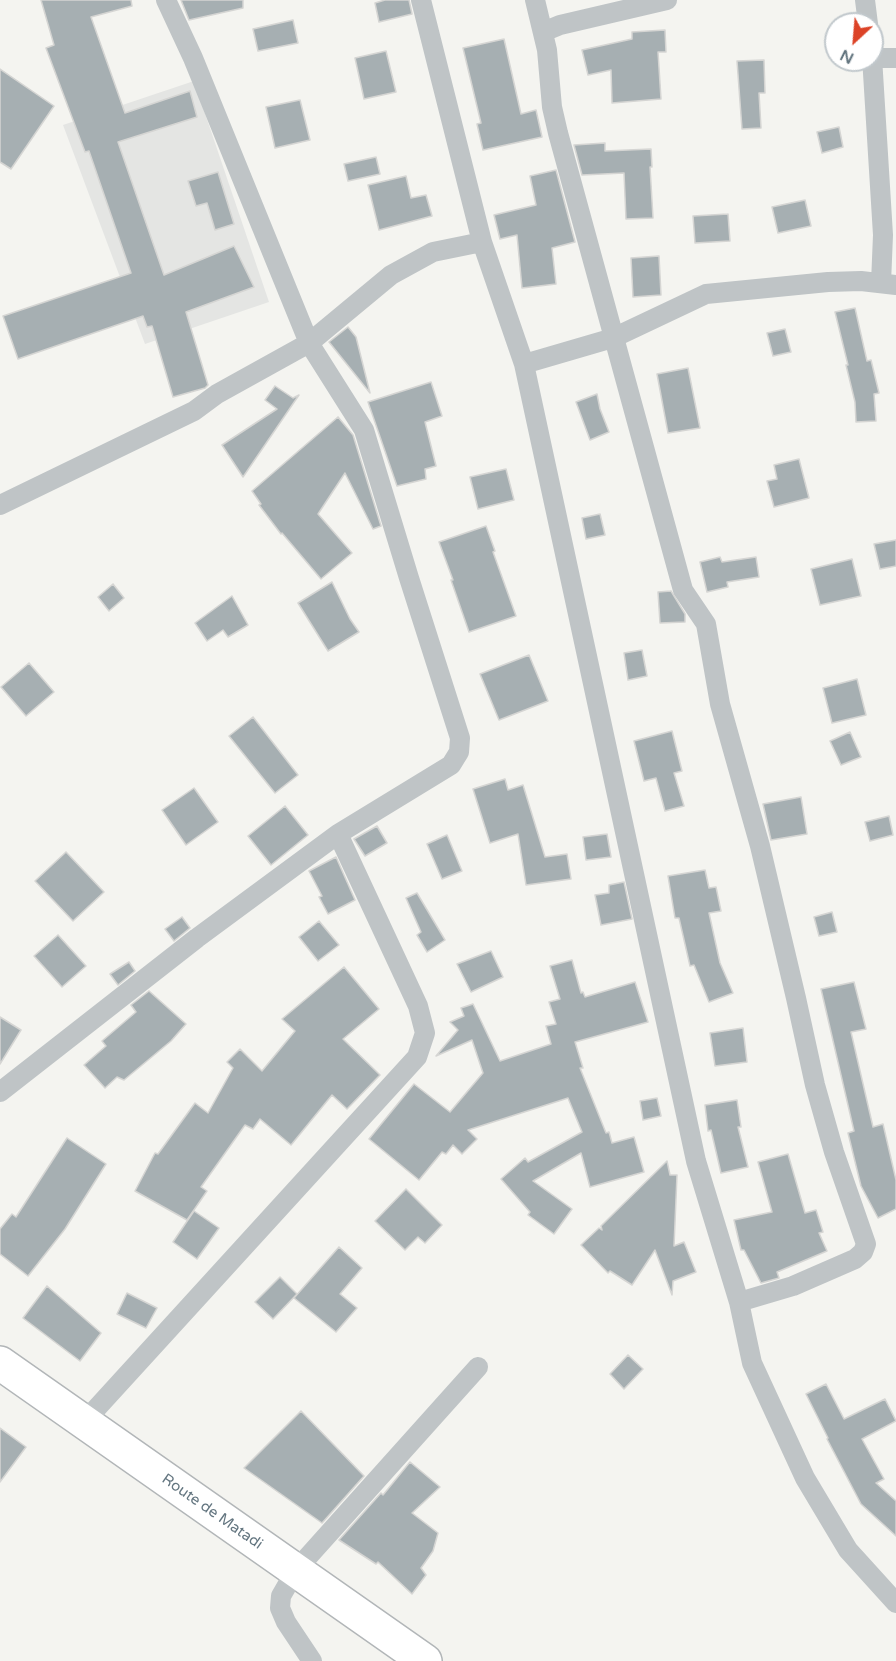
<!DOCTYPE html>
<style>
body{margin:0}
#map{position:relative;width:896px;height:1661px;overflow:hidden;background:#f4f4f0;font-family:"Varela Round",sans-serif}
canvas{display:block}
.north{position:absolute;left:824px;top:12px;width:60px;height:60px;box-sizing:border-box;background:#fff;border:2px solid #c1c8cc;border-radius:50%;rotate:206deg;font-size:16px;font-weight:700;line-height:24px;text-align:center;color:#647680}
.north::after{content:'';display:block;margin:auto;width:21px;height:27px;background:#dc4327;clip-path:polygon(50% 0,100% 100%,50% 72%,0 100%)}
</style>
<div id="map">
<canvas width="896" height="1661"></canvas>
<div class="north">N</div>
</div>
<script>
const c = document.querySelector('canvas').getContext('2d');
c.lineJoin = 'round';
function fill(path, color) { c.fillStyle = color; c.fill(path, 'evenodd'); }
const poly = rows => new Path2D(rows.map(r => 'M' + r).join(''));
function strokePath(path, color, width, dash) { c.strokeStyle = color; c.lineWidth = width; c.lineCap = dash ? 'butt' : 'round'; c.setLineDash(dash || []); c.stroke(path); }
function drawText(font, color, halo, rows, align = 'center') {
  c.font = font + ' "Varela Round",sans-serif'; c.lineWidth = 6; c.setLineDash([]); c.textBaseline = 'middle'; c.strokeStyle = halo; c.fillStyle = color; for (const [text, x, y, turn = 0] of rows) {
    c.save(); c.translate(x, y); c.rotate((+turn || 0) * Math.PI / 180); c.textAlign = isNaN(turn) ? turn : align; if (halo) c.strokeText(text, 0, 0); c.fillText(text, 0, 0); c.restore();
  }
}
fill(poly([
 [194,81,269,302,145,344,63,125]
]), '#e4e5e3');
const building = poly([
 [41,0,131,0,132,6,91,17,125,113,190,91,197,117,118,142,164,275,234,246,254,287,186,312,208,385,205,388,173,397,152,326,147,327,143,316,18,359,3,316,131,273,89,151,85,152,46,48,54,45,41,0],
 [181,0,243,0,243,8,189,20,181,0],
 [385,0,409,0,412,14,379,22,375,3,385,0],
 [293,20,298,43,258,51,253,29,293,20],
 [665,30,666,52,658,52,661,99,612,103,611,70,588,75,582,50,632,39,632,32,665,30],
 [504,39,521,114,536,110,542,137,483,150,477,124,481,123,463,48,504,39],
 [386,51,396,92,364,99,355,58,386,51],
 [764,60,765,93,759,93,761,128,742,129,737,61,764,60],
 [0,69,54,106,11,169,0,162,0,69],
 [300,100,310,140,275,148,266,107,300,100],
 [839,127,843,147,822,153,817,132,839,127],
 [605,143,605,151,651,149,652,167,650,167,653,218,626,219,624,173,582,175,574,145,605,143],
 [376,157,380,174,348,181,344,164,376,157],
 [556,170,575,242,552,248,556,284,522,288,517,235,500,239,494,215,536,205,530,176,556,170],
 [218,172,234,224,215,230,207,203,196,206,188,181,218,172],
 [406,176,411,198,426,195,432,216,379,230,368,185,406,176],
 [805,200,811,226,778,233,772,207,805,200],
 [728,214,730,241,695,243,693,216,728,214],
 [659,256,661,295,633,297,631,258,659,256],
 [855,308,867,361,871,360,879,393,874,394,876,421,856,422,855,402,846,365,848,365,835,312,855,308],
 [348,327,356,337,370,393,329,342,348,327],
 [785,329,791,352,773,356,767,333,785,329],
 [688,368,700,428,668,433,657,374,688,368],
 [431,382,442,416,425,422,436,466,425,469,426,479,397,486,368,402,431,382],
 [275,386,293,398,299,395,243,477,222,445,277,409,265,400,275,386],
 [597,394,600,409,609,432,590,440,576,402,597,394],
 [338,417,353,435,381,526,373,529,345,473,318,514,352,553,321,579,282,533,281,534,259,505,261,504,252,491,338,417],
 [799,459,809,498,774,507,767,481,777,479,774,465,799,459],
 [506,469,514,500,478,509,470,477,506,469],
 [600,514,605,535,586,539,582,518,600,514],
 [486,526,495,551,493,552,516,616,469,632,451,580,453,580,439,542,486,526],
 [896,540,896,566,880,569,874,544,896,540],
 [720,557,722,562,756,557,759,577,727,582,728,587,707,592,700,562,720,557],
 [852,559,861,596,820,605,811,569,852,559],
 [332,582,350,619,359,632,328,651,298,603,332,582],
 [113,584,124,598,109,611,98,597,113,584],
 [671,591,685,614,685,622,660,623,658,592,671,591],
 [232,596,248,625,228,637,223,630,207,641,195,623,232,596],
 [642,650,647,676,628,680,624,653,642,650],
 [529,655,548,701,499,720,480,674,529,655],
 [29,663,54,692,26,716,1,687,29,663],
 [857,679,866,715,832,723,823,688,857,679],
 [253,717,298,775,275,793,229,736,253,717],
 [672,731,682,771,674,773,684,806,665,811,656,778,644,781,634,741,672,731],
 [850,732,861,757,841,765,830,741,850,732],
 [505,779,508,790,523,785,545,857,567,854,571,879,526,885,518,834,490,843,473,789,505,779],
 [194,788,218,822,186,845,162,810,194,788],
 [801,797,807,834,771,840,763,804,801,797],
 [285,806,308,835,271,865,248,836,285,806],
 [889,816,893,835,870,841,865,822,889,816],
 [377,826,387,843,365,856,354,839,377,826],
 [607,834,611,857,586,860,583,837,607,834],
 [447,835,462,871,442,879,427,844,447,835],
 [66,852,104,892,73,921,35,881,66,852],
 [336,857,355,900,328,914,319,897,322,896,309,871,336,857],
 [705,870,709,888,716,887,721,911,709,913,720,963,733,993,709,1002,694,965,690,966,679,918,675,918,668,876,705,870],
 [624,882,632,919,601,925,595,895,609,893,609,885,624,882],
 [417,893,445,940,427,952,417,935,421,932,406,898,417,893],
 [832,912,837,932,819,936,814,917,832,912],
 [182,917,190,928,174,941,165,929,182,917],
 [319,921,339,945,318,961,299,937,319,921],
 [58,935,86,966,62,987,34,956,58,935],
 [491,951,503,977,471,992,457,964,491,951],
 [572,960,581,993,583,992,585,997,635,982,648,1022,575,1042,583,1068,580,1068,606,1133,609,1132,612,1143,634,1137,644,1172,590,1187,581,1153,533,1181,572,1209,554,1234,528,1215,530,1212,501,1179,525,1158,528,1162,582,1132,568,1098,468,1130,477,1139,462,1154,453,1145,446,1154,442,1152,419,1180,369,1139,414,1084,450,1112,483,1073,472,1040,436,1056,458,1030,450,1022,464,1016,461,1008,473,1004,500,1061,551,1044,546,1026,556,1024,549,1002,560,999,550,966,572,960],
 [129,962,135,971,118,985,110,974,129,962],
 [344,967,379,1009,343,1039,380,1075,347,1109,332,1095,291,1145,260,1119,253,1129,245,1125,201,1187,207,1191,187,1220,135,1191,155,1153,158,1154,195,1103,208,1113,233,1068,227,1062,240,1049,262,1071,295,1031,282,1019,344,967],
 [854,982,866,1029,851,1032,873,1127,883,1124,896,1180,896,1209,878,1218,861,1186,848,1133,854,1131,821,989,854,982],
 [149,991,186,1024,171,1041,124,1080,117,1077,105,1088,84,1065,106,1046,102,1041,136,1012,131,1005,149,991],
 [0,1017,21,1030,0,1064,0,1017],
 [743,1028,747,1062,715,1066,710,1033,743,1028],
 [657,1098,661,1116,643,1120,640,1101,657,1098],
 [737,1100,741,1127,738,1127,748,1167,721,1173,711,1130,708,1131,705,1105,737,1100],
 [67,1138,106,1164,65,1229,28,1276,0,1254,0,1229,12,1214,16,1217,67,1138],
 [788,1154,805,1213,816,1210,823,1232,819,1233,827,1251,777,1272,779,1278,761,1283,744,1250,741,1250,734,1220,772,1212,758,1162,788,1154],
 [667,1161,670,1175,677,1175,674,1246,684,1242,696,1272,673,1281,672,1295,655,1250,632,1285,610,1271,608,1273,581,1245,599,1228,602,1230,601,1226,667,1161],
 [406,1189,442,1225,425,1243,418,1237,405,1250,375,1221,406,1189],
 [194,1211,219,1228,197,1259,173,1242,194,1211],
 [339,1247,362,1268,340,1294,357,1308,336,1332,294,1298,339,1247],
 [280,1277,297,1294,273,1319,255,1302,280,1277],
 [47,1286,101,1333,80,1361,23,1318,47,1286],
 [127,1293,157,1308,146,1328,117,1314,127,1293],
 [628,1355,643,1369,624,1389,610,1374,628,1355],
 [826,1384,844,1419,885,1399,896,1421,862,1439,884,1479,876,1483,896,1501,896,1536,861,1504,827,1439,828,1438,806,1394,826,1384],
 [301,1411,364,1476,322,1523,244,1468,301,1411],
 [0,1428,26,1447,0,1482,0,1428],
 [410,1462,440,1487,412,1513,438,1533,433,1551,421,1568,426,1575,412,1594,378,1562,376,1564,339,1540,381,1493,383,1495,410,1462]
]);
fill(building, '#a6afb2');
strokePath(building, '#d5d5d3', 1.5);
const highway = poly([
 [0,1363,425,1661]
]);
strokePath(highway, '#b2b6b8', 36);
strokePath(poly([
 [421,0,482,242,524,364,696,1161,739,1302,752,1363,805,1478,848,1550,896,1603],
 [535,0,547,50,552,107,558,133,683,590,706,624,720,704,760,846,796,998,815,1085,834,1152,866,1244,863,1252,855,1259,793,1286,739,1302],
 [865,0,868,24],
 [543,32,560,25,667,0],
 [872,57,883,235,881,283],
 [872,58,896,58],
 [524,364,613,338,706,294,828,282,861,281,896,285],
 [0,505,194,411,217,394,309,343,391,275,433,252,482,242],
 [0,1092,197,938,338,834,451,765,459,752,460,738,409,578,364,430,309,343,193,58,166,0],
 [84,1422,417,1057,425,1033,418,1006,338,834],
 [312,1661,286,1622,280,1608,281,1596,296,1570,478,1367]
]), '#bfc4c6', 20);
strokePath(highway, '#fff', 33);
drawText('15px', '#647680', '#fff', [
 ["Route de Matadi",212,1512,35]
]);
</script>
